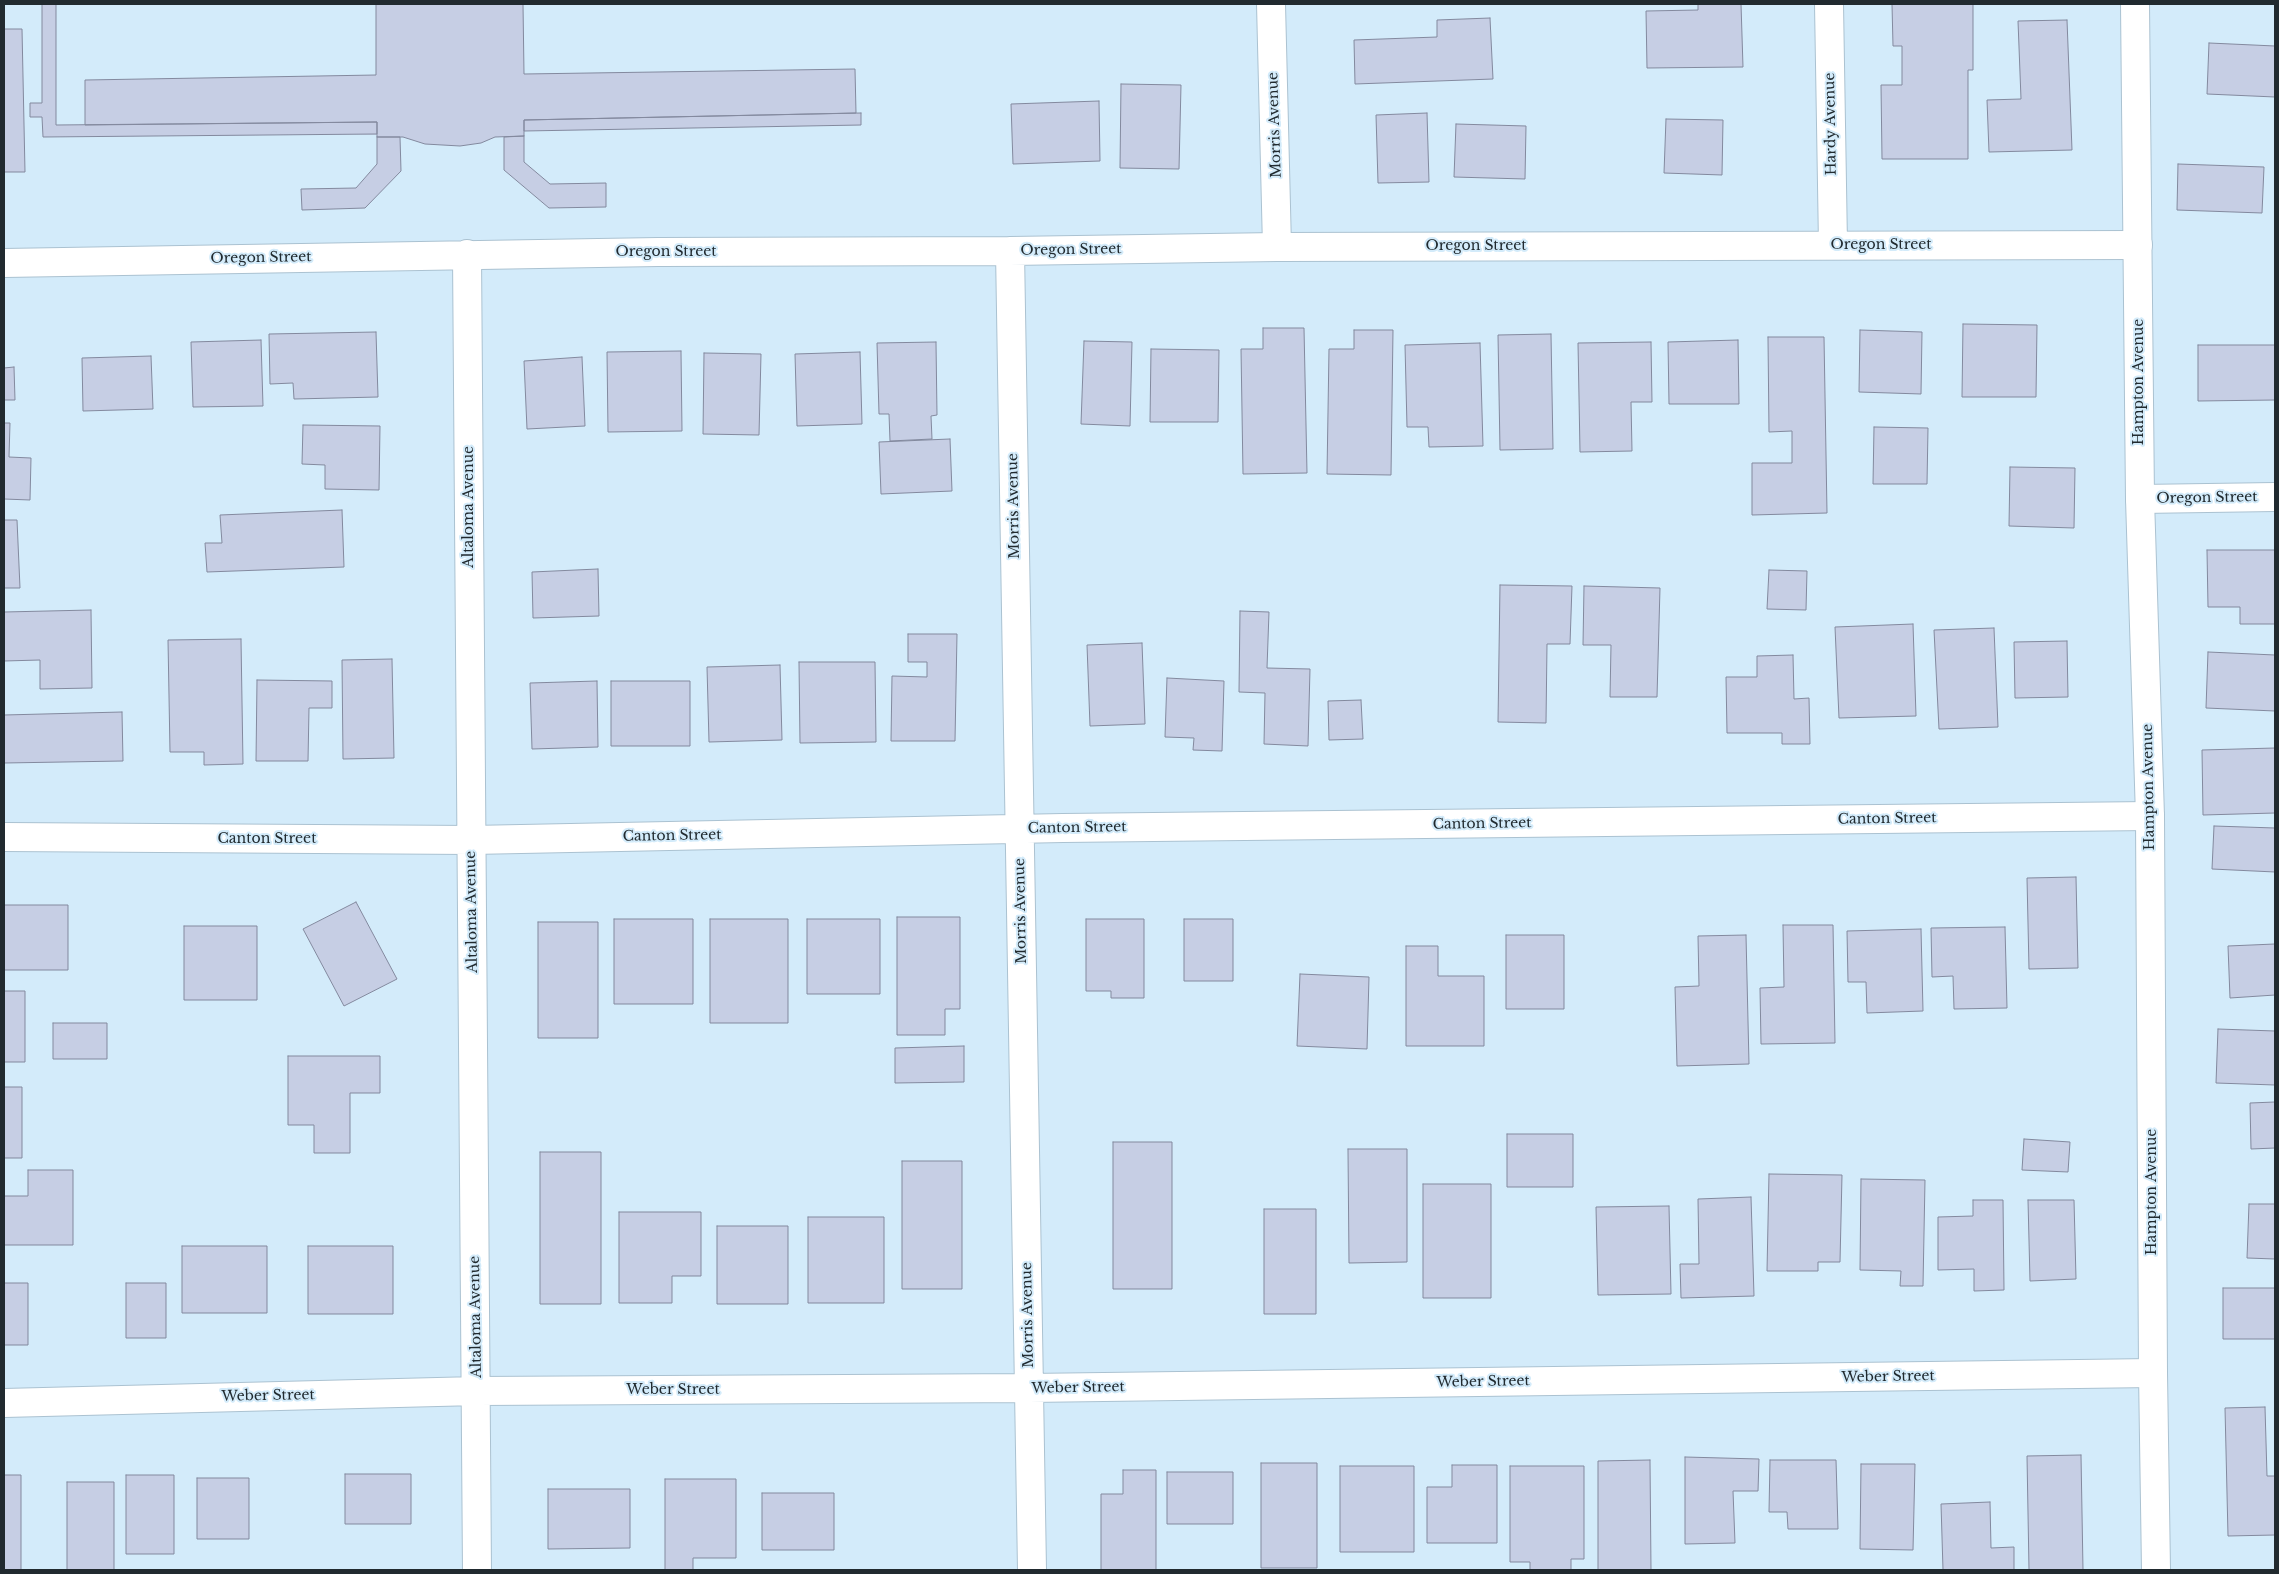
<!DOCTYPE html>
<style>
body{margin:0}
#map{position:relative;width:2279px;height:1574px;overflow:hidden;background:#d3ebfa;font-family:"Libre Baskerville",serif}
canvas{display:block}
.frame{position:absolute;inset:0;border:5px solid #212a2f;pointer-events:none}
</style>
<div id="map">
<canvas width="2279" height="1574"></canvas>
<div class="frame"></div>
</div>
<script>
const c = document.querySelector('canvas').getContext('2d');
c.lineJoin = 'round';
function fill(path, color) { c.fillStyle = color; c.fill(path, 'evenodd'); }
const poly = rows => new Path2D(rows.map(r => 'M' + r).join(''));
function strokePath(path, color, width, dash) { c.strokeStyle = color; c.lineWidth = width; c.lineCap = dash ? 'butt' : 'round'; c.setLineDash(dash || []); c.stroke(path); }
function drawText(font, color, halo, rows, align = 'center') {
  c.font = font + ' "Libre Baskerville",serif'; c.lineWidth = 4; c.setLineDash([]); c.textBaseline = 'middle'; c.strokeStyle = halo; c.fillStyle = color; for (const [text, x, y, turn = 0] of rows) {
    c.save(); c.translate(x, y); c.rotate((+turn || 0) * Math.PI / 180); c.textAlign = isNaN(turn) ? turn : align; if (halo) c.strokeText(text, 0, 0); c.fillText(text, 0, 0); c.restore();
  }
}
const building = poly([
 [42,4,56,4,56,125,377,122,377,134,43,137,42,117,30,117,30,103,42,103,42,4],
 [376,4,523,4,524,74,855,69,856,113,524,120,524,136,495,137,481,143,460,146,425,144,403,137,377,137,377,122,85,125,85,80,376,75,376,4],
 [1698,4,1741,4,1743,67,1647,68,1646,11,1698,10,1698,4],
 [1892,4,1973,4,1973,70,1968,70,1968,159,1882,159,1881,85,1902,85,1902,46,1893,46,1892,4],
 [1490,18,1493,79,1355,84,1354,40,1437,37,1437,20,1490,18],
 [2067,20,2072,150,1989,152,1987,100,2021,99,2018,21,2067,20],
 [4,29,22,29,25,172,4,172,4,29],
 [2209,43,2275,46,2275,97,2207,94,2209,43],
 [1121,84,1181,85,1179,169,1120,168,1121,84],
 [1099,101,1100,161,1013,164,1011,104,1099,101],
 [861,113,861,125,524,131,524,120,861,113],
 [1427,113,1429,182,1378,183,1376,115,1427,113],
 [1666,119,1723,120,1722,175,1664,173,1666,119],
 [1456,124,1526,126,1525,179,1454,177,1456,124],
 [524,136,524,162,550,184,606,183,606,207,549,208,504,170,504,137,524,136],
 [377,137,400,137,401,171,365,208,302,210,301,189,356,188,377,164,377,137],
 [2178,164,2264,167,2262,213,2177,210,2178,164],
 [1963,324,2037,325,2036,397,1962,397,1963,324],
 [1263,328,1304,328,1307,473,1243,474,1241,349,1263,349,1263,328],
 [1354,330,1393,330,1391,475,1327,474,1329,349,1354,349,1354,330],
 [1860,330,1922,332,1921,394,1859,392,1860,330],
 [376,332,378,397,294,399,293,383,270,384,269,334,376,332],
 [1551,334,1553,449,1500,450,1498,335,1551,334],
 [1768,337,1824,337,1827,513,1752,515,1752,463,1792,463,1792,431,1769,432,1768,337],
 [261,340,263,406,193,407,191,342,261,340],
 [1738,340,1739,404,1669,404,1668,342,1738,340],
 [1084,341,1132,342,1130,426,1081,424,1084,341],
 [936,342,937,415,931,416,932,439,890,441,889,414,879,414,877,343,936,342],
 [1651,342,1652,402,1631,402,1632,451,1580,452,1578,343,1651,342],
 [1480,343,1483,446,1429,447,1428,427,1407,427,1405,345,1480,343],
 [2198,345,2275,345,2275,400,2198,401,2198,345],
 [1151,349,1219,350,1218,422,1150,422,1151,349],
 [681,351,682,431,608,432,607,352,681,351],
 [860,352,862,424,797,426,795,354,860,352],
 [704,353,761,354,759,435,703,434,704,353],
 [151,356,153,409,83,411,82,358,151,356],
 [582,357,585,426,527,429,524,361,582,357],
 [14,367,15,400,4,400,4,368,14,367],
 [4,423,10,423,9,457,31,458,30,500,4,499,4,423],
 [303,425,380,426,379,490,325,489,325,465,302,464,303,425],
 [1874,427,1928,428,1927,484,1873,484,1874,427],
 [950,439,952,491,881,494,879,442,950,439],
 [2010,467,2075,468,2074,528,2009,526,2010,467],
 [342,510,344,567,207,572,205,543,222,543,220,515,342,510],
 [4,520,17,520,20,588,4,588,4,520],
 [2207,550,2275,550,2275,624,2240,624,2240,607,2208,607,2207,550],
 [598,569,599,616,533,618,532,572,598,569],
 [1769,570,1807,571,1806,610,1767,609,1769,570],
 [1500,585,1572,586,1570,644,1547,644,1546,723,1498,722,1500,585],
 [1584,586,1660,588,1657,697,1610,697,1611,645,1583,645,1584,586],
 [91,610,92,688,40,689,40,660,4,661,4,612,91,610],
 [1240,611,1269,612,1267,668,1310,669,1308,746,1264,744,1265,693,1239,692,1240,611],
 [1913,624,1916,716,1839,718,1835,627,1913,624],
 [1994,628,1998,727,1939,729,1934,630,1994,628],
 [908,634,957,634,955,741,891,741,892,676,927,677,927,662,908,662,908,634],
 [241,639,243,764,204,765,204,752,170,752,168,640,241,639],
 [2067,641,2068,697,2015,698,2014,642,2067,641],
 [1142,643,1145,724,1090,726,1087,645,1142,643],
 [2208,652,2275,655,2275,711,2206,708,2208,652],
 [1793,655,1794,699,1809,698,1810,744,1782,744,1782,733,1727,733,1726,677,1757,677,1757,656,1793,655],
 [392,659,394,758,343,759,342,660,392,659],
 [799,662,875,662,876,742,800,743,799,662],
 [780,665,782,740,709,742,707,667,780,665],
 [1167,678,1224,681,1222,751,1193,750,1194,738,1165,737,1167,678],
 [257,680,332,681,332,708,309,708,308,761,256,761,257,680],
 [597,681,598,747,532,749,530,683,597,681],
 [611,681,690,681,690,746,611,746,611,681],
 [1361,700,1363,739,1329,740,1328,701,1361,700],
 [122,712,123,761,4,763,4,715,122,712],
 [2275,748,2275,813,2203,815,2202,750,2275,748],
 [2214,826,2275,828,2275,872,2212,869,2214,826],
 [2076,877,2078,968,2029,969,2027,878,2076,877],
 [356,902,397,979,344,1006,303,929,356,902],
 [4,905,68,905,68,970,4,970,4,905],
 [897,917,960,917,960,1009,945,1009,945,1035,897,1035,897,917],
 [614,919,693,919,693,1004,614,1004,614,919],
 [710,919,788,919,788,1023,710,1023,710,919],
 [807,919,880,919,880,994,807,994,807,919],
 [1086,919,1144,919,1144,998,1111,998,1111,991,1086,991,1086,919],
 [1184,919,1233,919,1233,981,1184,981,1184,919],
 [538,922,598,922,598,1038,538,1038,538,922],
 [1783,925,1833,925,1835,1043,1761,1044,1760,988,1784,987,1783,925],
 [184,926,257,926,257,1000,184,1000,184,926],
 [2005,927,2007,1008,1954,1009,1953,976,1932,977,1931,928,2005,927],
 [1921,929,1923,1011,1867,1013,1866,982,1848,982,1847,931,1921,929],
 [1506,935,1564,935,1564,1009,1506,1009,1506,935],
 [1746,935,1749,1064,1677,1066,1675,987,1699,986,1698,936,1746,935],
 [2275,944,2275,995,2230,998,2228,946,2275,944],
 [1406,946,1438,946,1438,976,1484,976,1484,1046,1406,1046,1406,946],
 [1300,974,1369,977,1367,1049,1297,1046,1300,974],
 [4,991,25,991,25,1062,4,1062,4,991],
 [53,1023,107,1023,107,1059,53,1059,53,1023],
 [2218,1029,2275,1031,2275,1085,2216,1083,2218,1029],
 [964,1046,964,1082,895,1083,895,1048,964,1046],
 [288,1056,380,1056,380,1093,350,1093,350,1153,314,1153,314,1125,288,1125,288,1056],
 [4,1087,22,1087,22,1158,4,1158,4,1087],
 [2275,1102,2275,1148,2251,1149,2250,1103,2275,1102],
 [1507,1134,1573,1134,1573,1187,1507,1187,1507,1134],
 [2024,1139,2070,1142,2068,1172,2022,1170,2024,1139],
 [1113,1142,1172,1142,1172,1289,1113,1289,1113,1142],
 [1348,1149,1407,1149,1407,1262,1349,1263,1348,1149],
 [540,1152,601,1152,601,1304,540,1304,540,1152],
 [902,1161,962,1161,962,1289,902,1289,902,1161],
 [28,1170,73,1170,73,1245,4,1245,4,1196,28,1196,28,1170],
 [1769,1174,1842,1175,1840,1262,1818,1262,1818,1271,1767,1271,1769,1174],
 [1861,1179,1925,1180,1923,1286,1900,1286,1901,1271,1860,1270,1861,1179],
 [1423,1184,1491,1184,1491,1298,1423,1298,1423,1184],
 [1751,1197,1754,1296,1681,1298,1680,1264,1699,1264,1698,1199,1751,1197],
 [1973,1200,2003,1200,2004,1290,1974,1291,1974,1269,1938,1270,1938,1217,1973,1216,1973,1200],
 [2028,1200,2074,1200,2076,1279,2030,1281,2028,1200],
 [2249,1204,2275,1204,2275,1259,2247,1258,2249,1204],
 [1669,1206,1671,1294,1598,1295,1596,1207,1669,1206],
 [1264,1209,1316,1209,1316,1314,1264,1314,1264,1209],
 [619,1212,701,1212,701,1276,672,1276,672,1303,619,1303,619,1212],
 [808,1217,884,1217,884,1303,808,1303,808,1217],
 [717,1226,788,1226,788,1304,717,1304,717,1226],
 [182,1246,267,1246,267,1313,182,1313,182,1246],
 [308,1246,393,1246,393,1314,308,1314,308,1246],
 [4,1283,28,1283,28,1345,4,1345,4,1283],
 [126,1283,166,1283,166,1338,126,1338,126,1283],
 [2223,1288,2275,1288,2275,1339,2223,1339,2223,1288],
 [2265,1407,2267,1476,2275,1476,2275,1535,2228,1536,2225,1408,2265,1407],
 [2081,1455,2083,1570,2029,1570,2027,1456,2081,1455],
 [1685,1457,1759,1459,1758,1491,1733,1491,1735,1543,1685,1544,1685,1457],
 [1650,1460,1651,1570,1598,1570,1598,1461,1650,1460],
 [1770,1460,1836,1460,1838,1529,1788,1529,1787,1512,1769,1512,1770,1460],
 [1261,1463,1317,1463,1317,1568,1261,1568,1261,1463],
 [1861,1464,1915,1464,1913,1550,1860,1549,1861,1464],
 [1452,1465,1497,1465,1497,1543,1427,1543,1427,1487,1452,1487,1452,1465],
 [1340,1466,1414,1466,1414,1552,1340,1552,1340,1466],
 [1510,1466,1584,1466,1584,1559,1571,1559,1571,1570,1530,1570,1530,1562,1510,1562,1510,1466],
 [1123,1470,1156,1470,1156,1570,1101,1570,1101,1494,1123,1494,1123,1470],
 [1167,1472,1233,1472,1233,1524,1167,1524,1167,1472],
 [345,1474,411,1474,411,1524,345,1524,345,1474],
 [4,1475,21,1475,21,1570,4,1570,4,1475],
 [126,1475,174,1475,174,1554,126,1554,126,1475],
 [197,1478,249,1478,249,1539,197,1539,197,1478],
 [665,1479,736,1479,736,1558,693,1558,693,1570,665,1570,665,1479],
 [67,1482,114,1482,114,1570,67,1570,67,1482],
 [548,1489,630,1489,630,1548,548,1549,548,1489],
 [762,1493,834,1493,834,1550,762,1550,762,1493],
 [1990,1502,1991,1548,2014,1547,2014,1570,1943,1570,1941,1504,1990,1502]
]);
fill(building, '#c6cee4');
strokePath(building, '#83899e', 1);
const minor = poly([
 [1271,4,1277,247],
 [1829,4,1833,245],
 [1010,251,1032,1570],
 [467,254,477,1570],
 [4,263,658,252,1010,251,1277,247,2138,245],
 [2140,499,2275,497],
 [4,837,472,840,1063,828,2150,816],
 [4,1403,477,1391,1029,1388,2153,1373]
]);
const tertiary = poly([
 [2135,4,2140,499,2150,816,2153,1373,2156,1570]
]);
strokePath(minor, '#abc2d1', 30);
strokePath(tertiary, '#abc2d1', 30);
strokePath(minor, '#fff', 28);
strokePath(tertiary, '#fff', 28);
drawText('14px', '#212a2f', '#d3ebfa', [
 ["Hardy Avenue",1831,124,-91],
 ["Morris Avenue",1275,125,-92],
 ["Oregon Street",1881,245],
 ["Oregon Street",1476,246],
 ["Oregon Street",1071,250,-1],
 ["Oregon Street",666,252],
 ["Oregon Street",261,258,-1],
 ["Hampton Avenue",2139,382,-90],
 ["Oregon Street",2207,498,-1],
 ["Morris Avenue",1014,506,-91],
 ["Altaloma Avenue",469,507,-90],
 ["Hampton Avenue",2149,787,-91],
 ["Canton Street",1887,819,-1],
 ["Canton Street",1482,824,-1],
 ["Canton Street",1077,828,-1],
 ["Canton Street",672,836,-1],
 ["Canton Street",267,839],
 ["Morris Avenue",1021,911,-91],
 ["Altaloma Avenue",472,912,-91],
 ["Hampton Avenue",2152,1192,-90],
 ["Morris Avenue",1028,1315,-91],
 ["Altaloma Avenue",476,1317,-91],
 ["Weber Street",1888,1377,-1],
 ["Weber Street",1483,1382,-1],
 ["Weber Street",1078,1388,-1],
 ["Weber Street",673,1390],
 ["Weber Street",268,1396,-1]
]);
</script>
